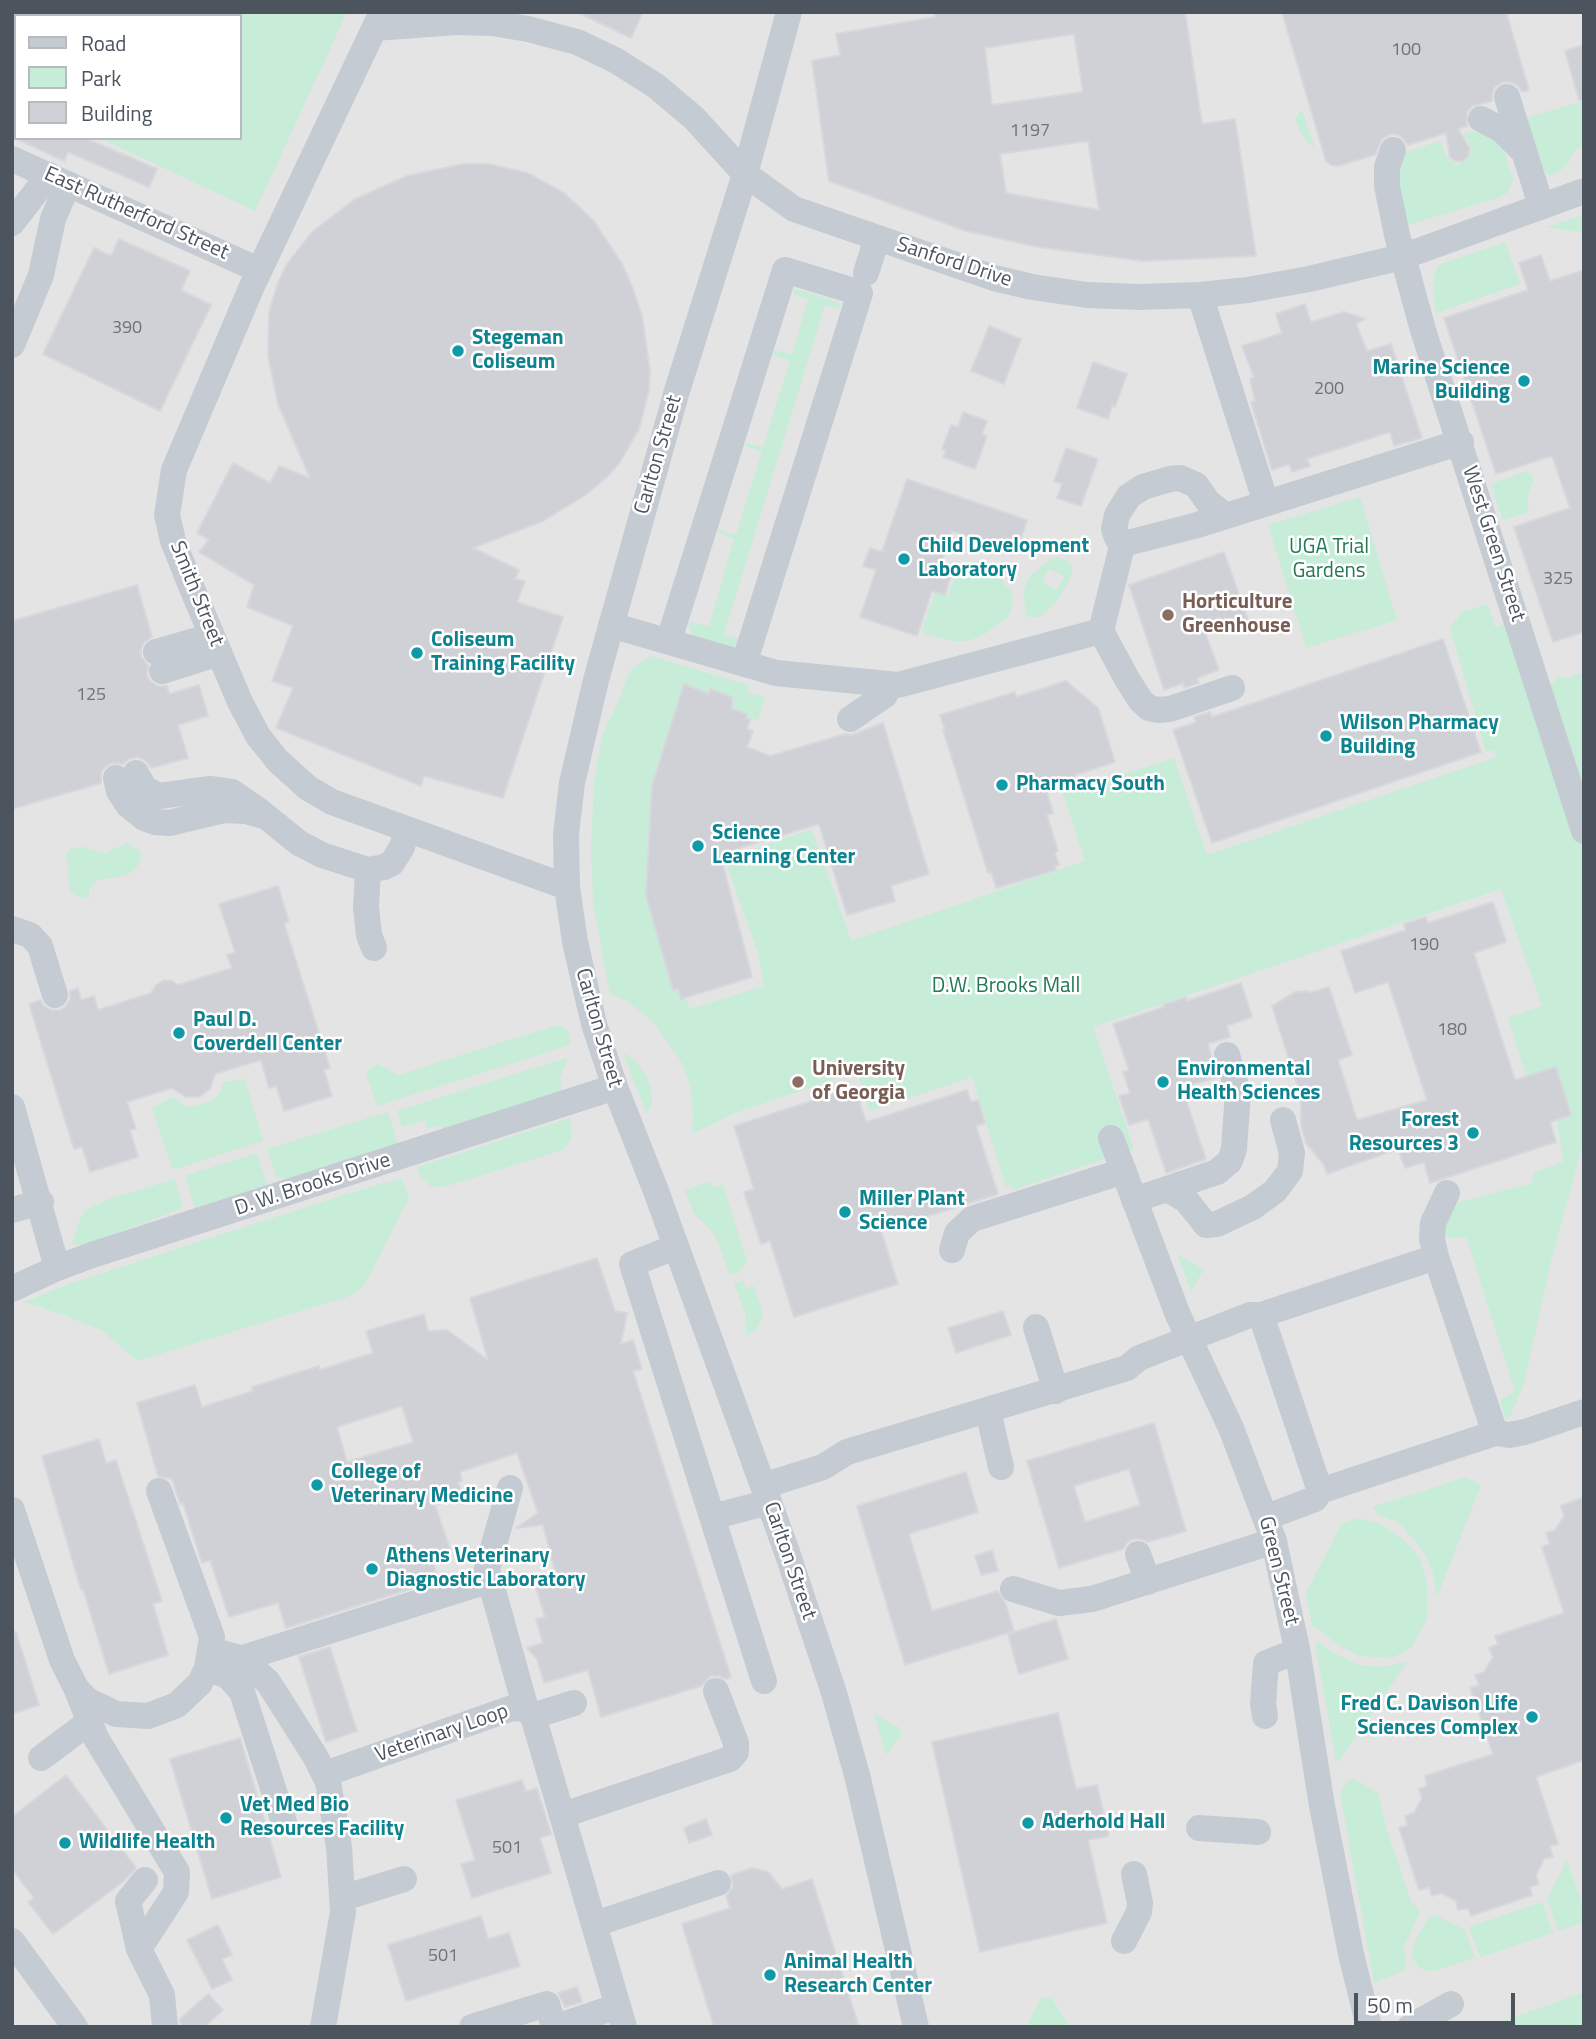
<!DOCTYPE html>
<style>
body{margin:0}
#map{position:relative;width:1596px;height:2039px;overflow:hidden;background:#f4f3f2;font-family:"Titillium Web",sans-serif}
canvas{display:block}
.frame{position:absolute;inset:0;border:14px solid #4c545e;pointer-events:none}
.legend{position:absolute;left:14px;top:14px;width:228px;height:126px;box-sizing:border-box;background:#fff;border:2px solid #b7bbbf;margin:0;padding:9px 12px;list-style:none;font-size:21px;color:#4c545e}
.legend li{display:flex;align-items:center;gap:14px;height:35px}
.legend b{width:35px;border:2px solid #b7bbbf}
.scale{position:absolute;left:1354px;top:1993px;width:161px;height:32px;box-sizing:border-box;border:4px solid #4c545e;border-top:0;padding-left:9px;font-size:21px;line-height:24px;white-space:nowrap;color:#4c545e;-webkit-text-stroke:5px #fff;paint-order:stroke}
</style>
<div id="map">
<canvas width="1596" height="2039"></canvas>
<div class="frame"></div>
<ul class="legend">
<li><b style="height:9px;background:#c5cbd2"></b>Road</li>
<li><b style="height:19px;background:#c7ecd8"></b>Park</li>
<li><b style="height:19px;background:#d0d1d6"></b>Building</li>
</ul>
<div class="scale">50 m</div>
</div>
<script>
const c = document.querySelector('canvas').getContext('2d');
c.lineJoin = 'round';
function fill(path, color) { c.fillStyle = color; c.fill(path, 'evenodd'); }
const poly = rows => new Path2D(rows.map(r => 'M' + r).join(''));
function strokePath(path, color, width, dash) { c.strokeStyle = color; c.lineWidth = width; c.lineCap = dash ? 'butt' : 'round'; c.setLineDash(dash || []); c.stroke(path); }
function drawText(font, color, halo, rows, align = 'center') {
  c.font = font + ' "Titillium Web",sans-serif'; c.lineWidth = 5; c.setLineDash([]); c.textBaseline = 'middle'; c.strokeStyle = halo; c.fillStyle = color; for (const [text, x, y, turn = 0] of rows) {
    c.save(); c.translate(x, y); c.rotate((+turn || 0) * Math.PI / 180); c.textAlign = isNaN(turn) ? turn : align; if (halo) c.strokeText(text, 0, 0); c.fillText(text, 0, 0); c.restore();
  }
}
fill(poly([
 [12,12,1584,12,1584,2027,12,2027],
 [16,16,240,16,240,138,16,138]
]), '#e5e4e4');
fill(poly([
 [137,12,347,12,255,211,100,138,240,138,240,16,136,16],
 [1584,101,1584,147,1575,150,1567,165,1557,173,1549,176,1545,172,1528,122,1529,117],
 [1299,112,1303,112,1315,149,1305,139,1298,127,1295,119],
 [1482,129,1502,143,1513,180,1508,192,1500,197,1408,225,1396,179,1403,153,1440,141,1446,156,1457,165,1467,160,1472,150,1468,140,1461,134],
 [1584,215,1584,233,1546,227],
 [1505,242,1520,284,1436,313,1433,287,1435,272,1440,264],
 [797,289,837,302,841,306,838,309,825,305,724,634,739,639,739,645,734,648,694,637,688,626,692,622,709,626,734,539,717,532,719,529,736,535,762,452,744,445,746,443,763,447,790,361,774,355,773,350,792,354,808,299,793,294,793,290],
 [1526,471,1533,477,1533,483,1527,495,1529,512,1503,520,1491,484],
 [1360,497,1397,620,1306,648,1268,525],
 [1059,558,1068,561,1073,566,1070,579,1058,600,1040,617,1032,618,1026,615,1023,591,1030,576,1051,559],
 [1049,569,1064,576,1057,590,1042,582],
 [976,563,987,565,997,573,1013,595,1011,611,1007,618,983,635,971,640,956,642,925,634,922,630,935,593,948,596,956,574,963,567],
 [1488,604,1495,627,1522,618,1545,685,1556,681,1555,677,1557,675,1564,679,1584,672,1584,1140,1551,1261,1524,1384,1509,1419,1505,1417,1500,1400,1515,1391,1466,1237,1449,1238,1444,1232,1443,1224,1456,1203,1532,1183,1533,1175,1535,1172,1563,1162,1557,1119,1571,1114,1556,1067,1526,1076,1508,1017,1542,1006,1501,889,1093,1027,1134,1149,1013,1190,1011,1185,1006,1187,972,1077,870,1111,857,1072,735,1113,692,1134,693,1114,690,1086,681,1061,652,1021,627,1001,610,994,593,903,591,847,594,782,603,733,618,703,629,672,650,656,749,685,747,692,765,697,758,720,750,719,746,718,747,714,732,709,732,697,711,689,709,694,684,685,652,786,646,896,673,989,678,988,681,999,685,998,690,1009,764,986,758,954,725,859,812,829,851,941,1085,861,1063,793,1174,758,1207,855,1497,757,1494,750,1486,752,1450,628,1462,612],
 [126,843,140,851,141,860,134,871,124,876,97,880,89,889,89,899,76,896,70,890,66,853,73,848,83,847,106,853],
 [554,1026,563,1026,569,1033,571,1040,567,1046,377,1106,366,1074,369,1069,378,1064,398,1075],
 [623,1053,635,1060,646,1076,651,1088,652,1104,647,1114],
 [566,1058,568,1060,560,1077,562,1092,444,1132,441,1125,427,1129,425,1120,402,1127,397,1111],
 [245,1079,263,1141,176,1169,172,1168,152,1108,173,1097,187,1107,211,1102,219,1094,224,1082],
 [388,1112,398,1145,290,1179,276,1177,267,1149],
 [570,1118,572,1138,563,1150,447,1186,432,1187,421,1177,417,1167],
 [257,1153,267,1185,195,1208,185,1176],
 [402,1178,409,1198,364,1286,350,1296,137,1361,103,1331,64,1315,24,1302,66,1285,340,1196],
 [175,1179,183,1208,85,1245,72,1244,80,1219,86,1210,109,1199],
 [711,1181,714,1187,723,1185,747,1261,738,1273,730,1275,717,1240,711,1230,694,1214,685,1190],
 [1177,1254,1204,1269,1191,1291],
 [743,1280,746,1289,754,1286,762,1310,762,1319,756,1330,746,1335,745,1312,734,1284],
 [1466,1477,1481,1485,1437,1597,1433,1572,1424,1552,1404,1528,1393,1520,1379,1515,1372,1507],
 [1358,1518,1381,1524,1403,1539,1420,1558,1427,1582,1427,1619,1411,1648,1392,1658,1359,1656,1342,1647,1312,1625,1306,1593,1342,1523],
 [1319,1642,1334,1653,1359,1665,1379,1667,1407,1662,1339,1761,1336,1761,1315,1644],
 [874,1714,900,1728,901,1736,886,1755],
 [1349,1779,1355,1779,1378,1793,1387,1831,1411,1902,1418,1908,1419,1914,1404,1947,1406,1970,1374,1983,1340,1792],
 [1567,1860,1584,1910,1584,1922,1558,1931,1547,1899],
 [1542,1902,1553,1933,1480,1957,1469,1927],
 [1434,1914,1465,1930,1475,1958,1431,1972,1419,1968,1412,1957,1414,1943,1427,1920],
 [1584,1993,1584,2027,1486,2027,1571,1997],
 [1046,1997,1053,2000,1070,2027,1026,2027,1041,1998]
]), '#c7ecd8');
const building = poly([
 [577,12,643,12,631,38,577,12],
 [934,12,1185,12,1202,124,1235,119,1256,256,1144,261,1038,247,966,231,829,181,812,61,840,55,836,34,935,17,934,12],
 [1074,34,1083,92,992,105,985,48,1074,34],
 [1088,141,1099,210,1006,193,1000,154,1088,141],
 [1282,12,1506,12,1529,90,1522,92,1517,85,1510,82,1503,82,1495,87,1492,94,1492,101,1472,106,1467,112,1467,126,1458,129,1470,149,1468,156,1463,161,1455,161,1450,157,1446,133,1408,145,1399,135,1391,134,1382,139,1375,155,1337,166,1331,165,1326,161,1282,12],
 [1584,45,1584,100,1579,100,1565,51,1584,45],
 [15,138,85,138,157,169,149,187,68,152,64,161,15,138],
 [463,164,489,164,528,173,564,193,594,221,622,264,633,289,642,316,650,372,649,390,639,429,620,462,606,478,584,496,543,521,473,548,519,570,515,579,525,581,517,602,563,617,503,798,424,776,421,786,276,728,293,688,272,681,293,626,247,607,254,585,199,552,209,540,197,533,233,463,270,483,279,466,310,478,278,404,268,356,269,313,277,285,287,264,312,232,355,199,407,176,463,164],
 [119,239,190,271,181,290,211,305,160,411,43,354,94,248,111,256,119,239],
 [1541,255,1550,281,1584,270,1584,632,1553,642,1514,527,1570,508,1552,456,1496,474,1444,318,1528,290,1519,263,1541,255],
 [1305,304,1311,322,1344,312,1365,319,1356,324,1367,351,1391,344,1422,438,1394,446,1390,432,1307,459,1310,466,1292,472,1289,464,1272,470,1251,402,1255,401,1250,379,1254,377,1242,346,1282,333,1276,314,1305,304],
 [989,326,1021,339,1004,384,971,371,989,326],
 [1093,362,1127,374,1115,407,1112,406,1108,419,1077,408,1093,362],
 [963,412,987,421,982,434,987,436,975,469,943,457,946,450,942,449,951,425,958,427,963,412],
 [1066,448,1098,459,1081,506,1057,498,1062,484,1054,481,1066,448],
 [907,479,1027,520,1016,553,952,531,939,571,951,575,945,595,932,591,917,636,860,617,876,570,863,566,870,548,882,552,907,479],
 [1224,552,1248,620,1206,635,1219,670,1197,678,1199,683,1184,688,1183,683,1164,690,1129,585,1224,552],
 [137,585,152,637,144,642,141,649,141,657,148,665,147,676,151,682,158,686,167,686,169,694,199,685,208,716,178,725,188,758,151,768,145,760,137,757,129,759,123,764,112,763,105,767,101,773,101,783,12,809,12,621,137,585],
 [1443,639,1481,752,1212,843,1173,730,1196,722,1194,717,1210,712,1212,717,1443,639],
 [1066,681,1098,708,1115,762,1075,775,1076,779,1046,789,1053,813,1047,815,1058,851,1055,853,1059,865,1054,866,1056,870,996,888,991,872,988,873,943,730,945,729,940,715,1015,692,1016,697,1066,681],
 [684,684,709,694,710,689,732,697,732,709,747,714,746,718,750,719,747,729,753,731,747,747,770,756,845,734,852,735,883,723,929,874,891,886,895,901,847,915,819,824,720,854,752,977,681,999,678,988,673,990,646,896,652,786,684,684],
 [278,886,289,922,284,923,330,1068,324,1070,332,1096,284,1111,276,1086,269,1088,261,1060,215,1074,210,1089,199,1097,186,1097,172,1088,127,1102,136,1129,130,1130,138,1157,90,1172,82,1147,74,1149,29,1004,40,1000,44,1006,51,1010,60,1010,66,1006,70,999,70,991,78,988,81,1000,94,996,98,1010,151,993,156,985,164,980,172,981,178,985,232,968,227,955,235,952,219,904,278,886],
 [1493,902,1506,942,1474,953,1515,1080,1556,1067,1571,1115,1550,1122,1556,1142,1430,1183,1424,1162,1405,1168,1398,1149,1327,1174,1324,1165,1306,1143,1301,1125,1301,1097,1272,1006,1295,992,1308,991,1309,993,1329,987,1352,1055,1338,1060,1357,1120,1427,1100,1388,982,1355,993,1341,951,1406,930,1404,924,1426,917,1428,923,1493,902],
 [1241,983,1252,1017,1227,1026,1230,1037,1208,1044,1217,1077,1182,1088,1206,1159,1166,1173,1148,1119,1129,1125,1119,1096,1130,1093,1123,1072,1129,1070,1113,1024,1164,1007,1163,1005,1175,1001,1186,997,1187,1001,1241,983],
 [855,1087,866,1122,967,1090,971,1102,978,1100,985,1123,976,1126,998,1194,881,1231,898,1284,794,1317,770,1241,761,1244,744,1192,754,1189,734,1126,855,1087],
 [597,1258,615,1311,627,1313,621,1344,633,1340,642,1369,633,1371,731,1677,726,1679,719,1676,711,1676,701,1686,601,1717,588,1670,544,1683,537,1659,527,1648,543,1643,536,1619,545,1617,534,1582,556,1575,543,1525,516,1528,538,1513,517,1453,460,1472,462,1481,458,1482,463,1496,435,1505,450,1549,430,1555,439,1580,286,1628,278,1603,229,1617,210,1560,202,1563,183,1503,180,1504,172,1479,158,1476,137,1403,195,1385,202,1407,253,1391,252,1387,319,1366,319,1370,373,1353,366,1331,424,1314,428,1331,447,1330,488,1360,470,1298,597,1258],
 [402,1406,413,1442,347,1462,337,1427,402,1406],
 [1003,1311,1011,1335,956,1353,948,1328,1003,1311],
 [1154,1423,1186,1531,1148,1542,1141,1539,1133,1539,1127,1543,1123,1549,1059,1568,1027,1461,1154,1423],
 [1129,1469,1140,1505,1085,1522,1074,1486,1129,1469],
 [99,1439,106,1463,116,1460,162,1601,153,1604,168,1655,109,1674,83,1589,81,1590,42,1456,99,1439],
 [966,1472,978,1512,909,1534,932,1611,998,1591,1005,1602,1014,1631,905,1665,857,1506,966,1472],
 [1584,1497,1584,1760,1536,1777,1558,1844,1550,1846,1553,1857,1544,1859,1536,1875,1539,1884,1530,1887,1532,1895,1471,1916,1468,1908,1458,1910,1456,1901,1441,1893,1432,1896,1429,1887,1419,1890,1399,1828,1407,1825,1405,1816,1414,1813,1422,1798,1419,1789,1427,1786,1425,1776,1493,1754,1470,1688,1479,1685,1475,1675,1484,1672,1493,1657,1489,1648,1498,1644,1495,1636,1564,1613,1542,1547,1550,1544,1546,1533,1555,1530,1564,1516,1561,1506,1584,1497],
 [992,1550,998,1571,981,1575,975,1556,992,1550],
 [1056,1619,1068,1659,1019,1674,1008,1634,1056,1619],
 [12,1632,16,1632,39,1705,12,1714,12,1632],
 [330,1647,357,1731,326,1742,299,1657,330,1647],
 [1058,1713,1076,1789,1097,1785,1109,1836,1088,1840,1107,1923,980,1952,932,1742,1058,1713],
 [240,1738,281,1877,212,1899,170,1759,240,1738],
 [66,1775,136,1868,124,1881,53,1934,28,1902,34,1898,12,1869,12,1817,66,1775],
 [522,1780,526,1792,537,1788,551,1834,540,1838,551,1873,472,1898,461,1864,475,1860,456,1800,522,1780],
 [706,1819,712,1835,689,1843,684,1828,706,1819],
 [752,1868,768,1872,782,1889,812,1879,859,2027,714,2027,682,1924,730,1908,726,1896,733,1887,731,1875,752,1868],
 [481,1916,488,1939,509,1933,520,1966,406,2001,388,1945,481,1916],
 [218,1925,232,1955,222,1959,232,1980,212,1989,187,1940,218,1925],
 [577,1987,582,2002,565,2007,558,1993,577,1987],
 [208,1994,223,2010,204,2027,181,2027,180,2019,208,1994]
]);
fill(building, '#d0d1d6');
strokePath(building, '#d7d8dd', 2);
strokePath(poly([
 [382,12,252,286,174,470,167,515,173,541,191,586,240,702,258,736,278,761,308,788,332,802,567,887],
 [789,12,745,174,676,394,596,680,572,783,566,834,567,887,575,942,594,1024,615,1087,656,1191,787,1552,834,1693,857,1775,916,2027],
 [375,28,456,22,492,23,528,29,577,42,615,60,656,86,694,118,745,174,794,209,994,278,1032,287,1087,295,1139,297,1200,295,1248,290,1309,279,1402,257,1584,191],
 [1507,97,1541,205],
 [1481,119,1502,130,1522,150],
 [1393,150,1387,167,1387,186,1397,235,1423,330,1584,831],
 [12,159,259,270],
 [12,223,49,175],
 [866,273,877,238],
 [1200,295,1266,503],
 [12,345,41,275,53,219,68,184],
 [1226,516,1208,502,1196,485,1180,478,1170,479,1143,487,1129,496,1117,515,1114,529,1117,538,1127,543,1194,526,1226,516,1461,442],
 [611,625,776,673,898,685,1101,631,1123,542],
 [1101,631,1127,679,1141,701,1149,708,1158,710,1170,709,1232,688],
 [669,640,785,270,860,293,744,664],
 [156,652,212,636],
 [162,671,219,653],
 [850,719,885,695,890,684],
 [136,773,145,789,159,796,210,789,232,792,258,810,299,843,322,855,368,870,384,867,392,863,402,847,407,829],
 [116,778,119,791,128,805,144,818,155,822,169,823,224,810,246,811,260,815],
 [368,870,366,907,369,935,374,948],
 [12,929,30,935,40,946,55,995],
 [12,1107,57,1268],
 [1111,1138,1178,1315,1231,1428,1274,1541,1298,1654,1322,1806,1351,1954,1369,2027],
 [1167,1189,1186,1200,1206,1225,1217,1224,1253,1207,1275,1191,1290,1171,1292,1153,1283,1120],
 [1134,1200,1217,1172,1230,1161,1234,1149,1238,1092,1227,1055],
 [12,1210,41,1202],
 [675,1247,632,1264,764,1681],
 [952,1250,957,1233,972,1219,1124,1171],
 [1436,1257,1432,1239,1433,1223,1447,1193],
 [12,1289,57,1268,92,1255,615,1087],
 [1261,1315,1320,1491],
 [1036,1327,1056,1391],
 [988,1411,1001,1467],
 [1495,1433,1509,1435,1525,1432,1584,1412],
 [763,1486,823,1467,847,1452,1127,1368,1139,1358,1250,1315,1261,1315,1436,1257,1495,1433,1320,1491,1315,1499,1267,1517],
 [510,1488,487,1569,526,1709],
 [12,1510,62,1660,76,1688,87,1700,116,1714,148,1716,177,1705,200,1683,207,1668,212,1637,159,1491],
 [712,1517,769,1502],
 [1138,1554,1148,1582],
 [1013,1589,1059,1603,1092,1599,1274,1541],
 [211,1653,222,1653,237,1657,247,1663,268,1682,315,1756,328,1782,339,1847,343,1912,323,2027],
 [240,1659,490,1580],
 [207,1668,228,1676,242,1692,284,1822],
 [77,1690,96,1738,177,1872,176,1892,139,1949,128,1901,145,1880],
 [533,1716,574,1703],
 [1265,1716,1263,1704,1266,1663,1284,1656,1298,1654],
 [41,1758,89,1722],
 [325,1774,512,1708,526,1709,533,1716,624,2027],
 [563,1815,730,1759,736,1752,736,1743,716,1691],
 [1199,1828,1258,1832],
 [343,1898,404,1879],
 [595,1924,718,1883],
 [12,1941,75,2027],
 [1124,1941,1139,1912,1140,1903,1134,1874],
 [139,1949,162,1995,165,2027],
 [472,2027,547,2004,554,2027],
 [556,2027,618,2006],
 [1410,2027,1451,2004]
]), '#c5cbd2', 26);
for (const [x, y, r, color] of [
 [458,351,7,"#0f9aa8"],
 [1524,381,7,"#0f9aa8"],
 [904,559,7,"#0f9aa8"],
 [1168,615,7,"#8d6e63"],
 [417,653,7,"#0f9aa8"],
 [1326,736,7,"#0f9aa8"],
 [1002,785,7,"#0f9aa8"],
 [698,846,7,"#0f9aa8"],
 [179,1033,7,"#0f9aa8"],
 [798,1082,7,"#8d6e63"],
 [1163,1082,7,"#0f9aa8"],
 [1473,1133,7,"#0f9aa8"],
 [845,1212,7,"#0f9aa8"],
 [317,1485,7,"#0f9aa8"],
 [372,1569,7,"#0f9aa8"],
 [1532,1717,7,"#0f9aa8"],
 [226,1818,7,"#0f9aa8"],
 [1028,1823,7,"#0f9aa8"],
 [65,1843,7,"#0f9aa8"],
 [770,1975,7,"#0f9aa8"]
]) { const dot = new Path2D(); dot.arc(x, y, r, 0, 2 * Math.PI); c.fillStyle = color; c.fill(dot); strokePath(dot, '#fff', 2.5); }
drawText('18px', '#6d737c', null, [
 ["100",1406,51],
 ["1197",1030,132],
 ["390",127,329],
 ["200",1329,390],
 ["325",1558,580],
 ["125",91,696],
 ["190",1424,946],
 ["180",1452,1031],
 ["501",507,1849],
 ["501",443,1957]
]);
drawText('21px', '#4c545e', '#fff', [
 ["East Rutherford Street",136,214,24],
 ["Sanford Drive",954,263,18],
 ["Carlton Street",659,455,-74],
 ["West Green Street",1493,544,72],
 ["Smith Street",196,594,68],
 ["Carlton Street",598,1028,74],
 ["D. W. Brooks Drive",313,1185,-18],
 ["Carlton Street",789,1561,71],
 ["Green Street",1278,1571,76],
 ["Veterinary Loop",442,1734,-19]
]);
drawText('bold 21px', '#0d838f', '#fff', [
 ["Stegeman",472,339],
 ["Coliseum",472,363],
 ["Marine Science",1510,369,"right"],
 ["Building",1510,393,"right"],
 ["Child Development",918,547],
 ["Laboratory",918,571],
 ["Coliseum",431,641],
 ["Training Facility",431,665],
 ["Wilson Pharmacy",1340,724],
 ["Building",1340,748],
 ["Pharmacy South",1016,785],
 ["Science",712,834],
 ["Learning Center",712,858],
 ["Paul D.",193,1021],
 ["Coverdell Center",193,1045],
 ["Environmental",1177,1070],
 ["Health Sciences",1177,1094],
 ["Forest",1459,1121,"right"],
 ["Resources 3",1459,1145,"right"],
 ["Miller Plant",859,1200],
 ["Science",859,1224],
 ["College of",331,1473],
 ["Veterinary Medicine",331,1497],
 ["Athens Veterinary",386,1557],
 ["Diagnostic Laboratory",386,1581],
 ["Fred C. Davison Life",1518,1705,"right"],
 ["Sciences Complex",1518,1729,"right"],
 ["Vet Med Bio",240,1806],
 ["Resources Facility",240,1830],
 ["Aderhold Hall",1042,1823],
 ["Wildlife Health",79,1843],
 ["Animal Health",784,1963],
 ["Research Center",784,1987]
], 'left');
drawText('21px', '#237954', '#fff', [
 ["UGA Trial",1329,548],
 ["Gardens",1329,572],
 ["D.W. Brooks Mall",1006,987]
]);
drawText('bold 21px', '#785e54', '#fff', [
 ["Horticulture",1182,603],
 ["Greenhouse",1182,627],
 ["University",812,1070],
 ["of Georgia",812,1094]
], 'left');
</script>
